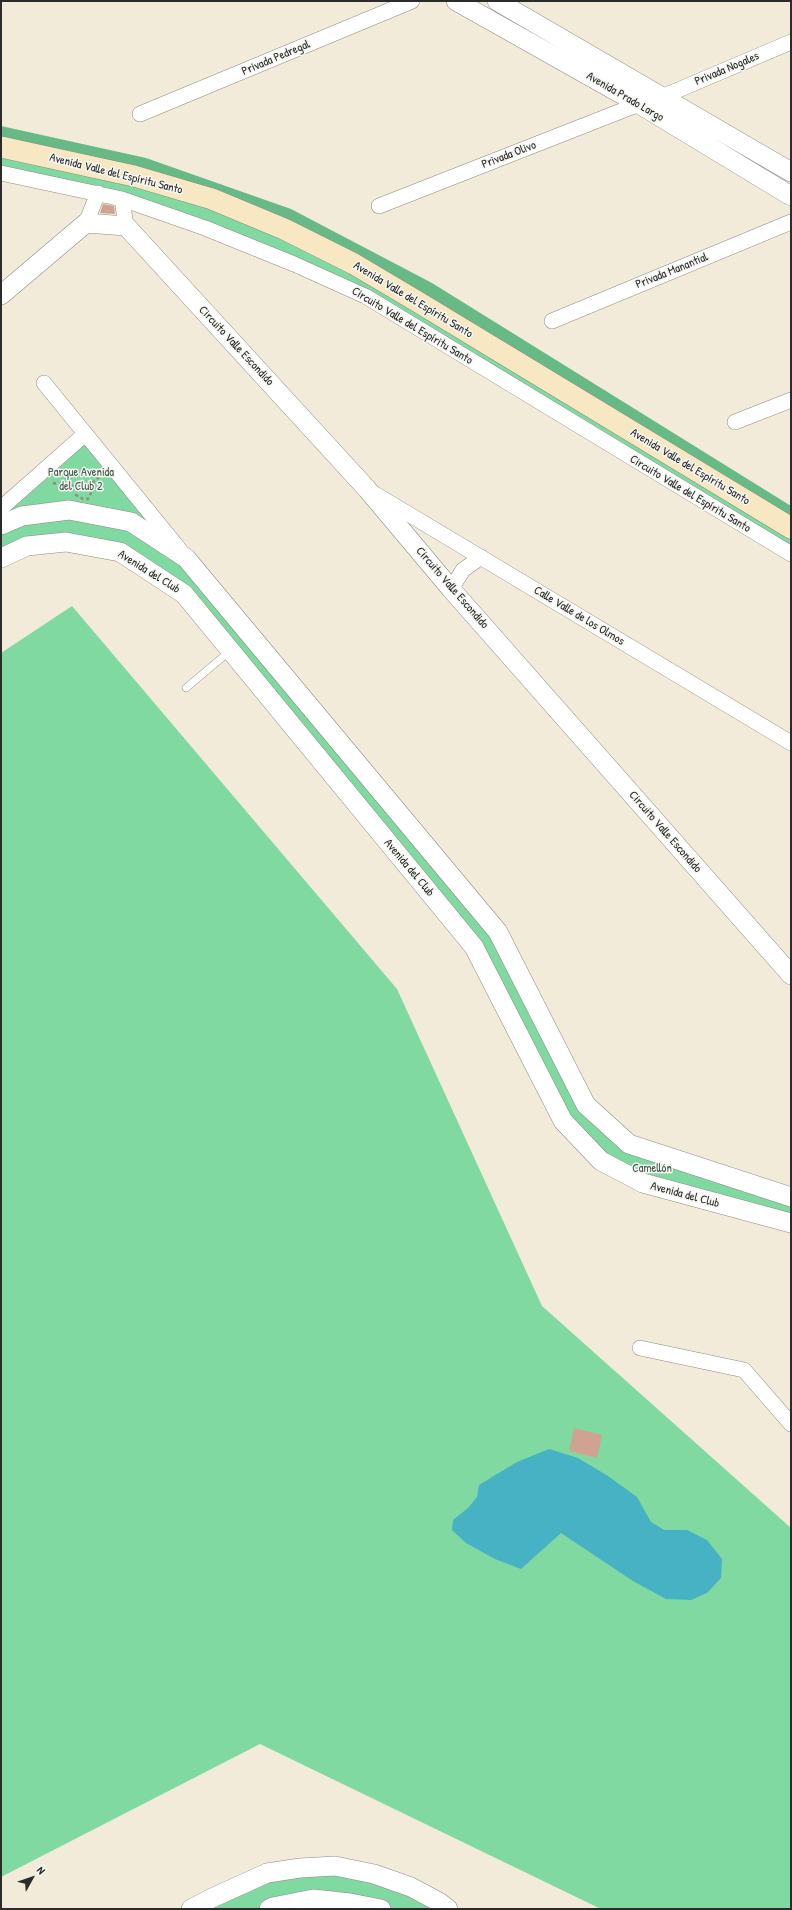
<!DOCTYPE html>
<meta charset="utf-8">
<style>
body{margin:0}
#map{position:relative;width:792px;height:1910px;overflow:hidden;background:#f2ebda;font-family:"Patrick Hand",sans-serif}
canvas{display:block}
.frame{position:absolute;inset:0;border:2px solid #2b2b2b;pointer-events:none}
.north{position:absolute;left:12px;top:1858px;width:40px;height:40px;-webkit-text-stroke:3px #f6f6f2;paint-order:stroke;rotate:50deg;font-size:11px;font-weight:700;line-height:16px;text-align:center;color:#2b2b2b}
.north::after{content:'';display:block;margin:auto;width:14px;height:18px;background:#2b2b2b;clip-path:polygon(50% 0,100% 100%,50% 72%,0 100%)}
</style>
<div id="map">
<canvas width="792" height="1910"></canvas>
<div class="frame"></div>
<div class="north">N</div>
</div>
<script>
const c = document.querySelector('canvas').getContext('2d');
c.lineJoin = 'round';
function fill(path, color) { c.fillStyle = color; c.fill(path, 'evenodd'); }
const poly = rows => new Path2D(rows.map(r => 'M' + r).join(''));
function strokePath(path, color, width, dash) { c.strokeStyle = color; c.lineWidth = width; c.lineCap = dash ? 'butt' : 'round'; c.setLineDash(dash || []); c.stroke(path); }
function drawText(font, color, halo, rows, align = 'center') {
  c.font = font + ' "Patrick Hand",sans-serif'; c.lineWidth = 3; c.setLineDash([]); c.textBaseline = 'middle'; c.strokeStyle = halo; c.fillStyle = color; for (const [text, x, y, turn = 0] of rows) {
    c.save(); c.translate(x, y); c.rotate((+turn || 0) * Math.PI / 180); c.textAlign = isNaN(turn) ? turn : align; if (halo) c.strokeText(text, 0, 0); c.fillText(text, 0, 0); c.restore();
  }
}
fill(poly([
 [1,147,284,229,791,528,791,554,365,296,205,228,1,173],
 [85,434,498,932,586,1105,629,1144,791,1197,791,1223,643,1183,563,1121,474,947,184,594,119,552,66,542,1,558,1,508],
 [72,606,397,989,542,1306,791,1528,791,1909,601,1909,260,1744,1,1877,1,653],
 [335,1866,448,1909,381,1909,376,1907,191,1909,267,1873]
]), '#7fd9a0');
fill(poly([
 [1,126,146,158,291,209,432,283,791,506,791,528,284,229,1,147]
]), '#67b986');
fill(poly([
 [549,1449,578,1458,608,1476,637,1497,651,1522,664,1530,687,1530,707,1540,722,1559,721,1578,707,1593,691,1600,666,1599,633,1581,561,1533,521,1569,495,1559,466,1543,452,1530,453,1520,468,1508,477,1497,479,1485,517,1462]
]), '#46b2c3');
fill(poly([
 [103,204,114,206,115,214,100,213],
 [574,1428,602,1435,597,1458,569,1451]
]), '#d0a291');
const service = poly([
 [186,688,230,651]
]);
const minor = poly([
 [664,96,791,42],
 [140,114,412,1],
 [1,173,122,199,205,228,294,264,365,296,791,554],
 [122,199,126,226],
 [379,206,639,104],
 [86,223,98,193],
 [552,321,791,222],
 [44,383,180,550],
 [735,422,791,400],
 [375,494,791,743],
 [1,508,85,434],
 [451,589,463,570,481,557],
 [640,1348,744,1370,791,1424]
]);
const tertiary = poly([
 [456,1,639,104,791,196],
 [497,1,791,172],
 [1,295,86,223,126,226,367,489,451,589,791,975],
 [1,525,22,516,69,510,131,522,186,558,498,932,586,1105,629,1144,791,1197],
 [1,558,27,546,66,542,120,552,184,594,474,947,563,1121,601,1161,643,1183,791,1223],
 [191,1909,212,1898,267,1873,300,1868,335,1866,374,1874,411,1887,439,1902,448,1909],
 [269,1909,273,1907,313,1899,350,1903,381,1909]
]);
const secondary = poly([
 [1,147,134,176,212,199,284,229,354,264,418,302,791,528]
]);
strokePath(service, '#8e8b82', 8);
strokePath(minor, '#8e8b82', 16);
strokePath(tertiary, '#8e8b82', 20);
strokePath(secondary, '#8e8b82', 22);
strokePath(poly([
 [53,483,78,487],
 [83,484,88,487,91,493,88,499,83,499,76,495,78,487,83,484],
 [88,487,101,475]
]), '#8e8b82', 2.5, [3, 3]);
strokePath(service, '#fff', 7);
strokePath(minor, '#fff', 15);
strokePath(tertiary, '#fff', 19);
strokePath(secondary, '#f7e8c3', 21);
drawText('12px', '#2b2b2b', '#f6f6f2', [
 ["Privada Pedregal",276,58,-23],
 ["Privada Nogales",727,69,-23],
 ["Avenida Prado Largo",625,97,30],
 ["Privada Olivo",509,155,-21],
 ["Avenida Valle del Espíritu Santo",116,174,14],
 ["Privada Manantial",672,271,-22],
 ["Avenida Valle del Espíritu Santo",413,300,31],
 ["Circuito Valle del Espíritu Santo",412,326,31],
 ["Circuito Valle Escondido",236,346,47],
 ["Avenida Valle del Espíritu Santo",690,467,31],
 ["Circuito Valle del Espíritu Santo",690,494,31],
 ["Avenida del Club",149,572,32],
 ["Circuito Valle Escondido",452,588,49],
 ["Calle Valle de los Olmos",579,616,31],
 ["Circuito Valle Escondido",665,832,49],
 ["Avenida del Club",409,868,50],
 ["Avenida del Club",685,1195,15]
]);
drawText('12px', '#405648', '#f6f6f2', [
 ["Parque Avenida",81,473],
 ["del Club 2",81,487],
 ["Camellón",652,1169]
]);
</script>
